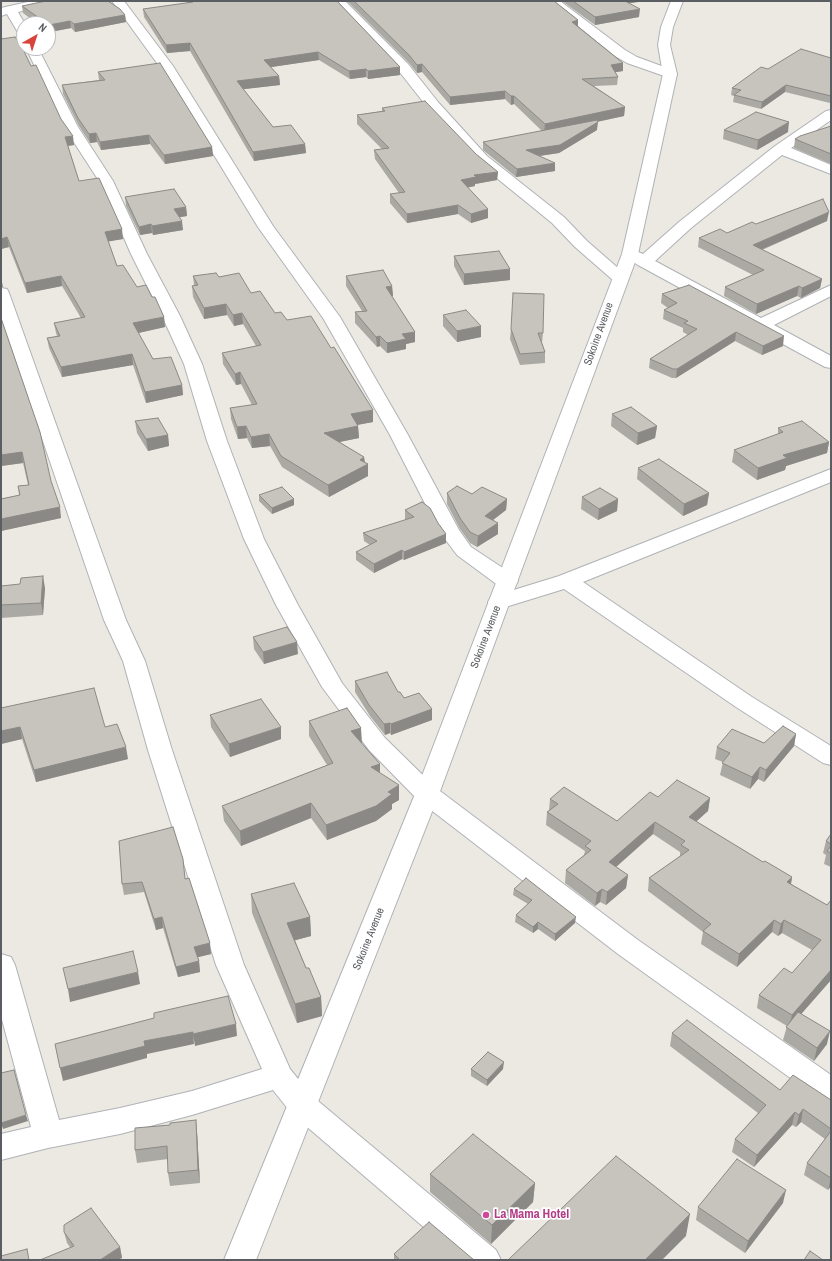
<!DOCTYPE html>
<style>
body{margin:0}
#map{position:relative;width:832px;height:1261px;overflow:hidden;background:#ebe9e2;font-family:"Archivo Narrow",sans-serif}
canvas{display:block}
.frame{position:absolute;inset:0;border:2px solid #5a5d61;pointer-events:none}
.north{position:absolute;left:16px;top:16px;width:40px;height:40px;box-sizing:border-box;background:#fff;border:1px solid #bdbec0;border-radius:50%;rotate:39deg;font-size:11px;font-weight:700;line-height:16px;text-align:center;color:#5a5d61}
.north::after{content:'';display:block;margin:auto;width:14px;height:18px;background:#d8443b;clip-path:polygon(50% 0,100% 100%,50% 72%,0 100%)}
</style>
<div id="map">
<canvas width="832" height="1261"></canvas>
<div class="frame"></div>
<div class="north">N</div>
</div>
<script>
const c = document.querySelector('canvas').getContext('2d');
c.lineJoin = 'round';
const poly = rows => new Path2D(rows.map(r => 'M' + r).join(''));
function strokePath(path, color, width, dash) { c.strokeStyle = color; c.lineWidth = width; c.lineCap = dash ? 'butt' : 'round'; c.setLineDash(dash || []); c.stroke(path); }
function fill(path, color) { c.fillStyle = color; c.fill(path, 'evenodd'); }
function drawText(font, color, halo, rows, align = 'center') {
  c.font = font + ' "Archivo Narrow",sans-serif'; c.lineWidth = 3.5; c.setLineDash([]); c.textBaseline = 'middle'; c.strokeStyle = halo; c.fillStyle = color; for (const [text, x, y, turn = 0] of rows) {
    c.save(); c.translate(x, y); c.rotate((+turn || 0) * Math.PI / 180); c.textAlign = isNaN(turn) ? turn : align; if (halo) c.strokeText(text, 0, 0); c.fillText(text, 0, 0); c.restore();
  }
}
const minor = poly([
 [32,1,53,1,51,4,18,12,25,24,24,37,20,36,7,14,1,16,1,8,32,1],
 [112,1,124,1,173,66,273,226,340,317,408,435,459,530,471,547,515,576,518,581,515,586,507,587,499,586,457,555,439,531,390,435,323,318,258,227,162,70,112,1],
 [332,1,345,1,408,64,438,102,487,156,564,217,587,241,626,275,628,278,626,281,620,283,614,281,575,247,552,223,477,162,428,108,398,70,332,1],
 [546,1,560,1,625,50,637,57,675,71,677,74,675,77,670,78,627,63,615,56,546,1],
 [26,48,38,48,78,127,113,181,147,254,180,316,202,364,227,441,264,539,298,605,342,683,385,738,436,788,638,940,831,1075,831,1103,821,1100,618,954,418,800,369,750,322,687,276,605,244,539,207,441,184,364,162,316,131,254,99,181,64,127,26,48],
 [831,110,831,120,791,148,831,165,831,174,782,155,691,228,655,261,761,318,831,285,831,296,774,325,831,356,831,368,825,367,638,265,627,258,625,255,627,252,633,250,643,254,679,222,775,146,826,111,831,110],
 [1,288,7,289,9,293,126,620,145,661,172,750,244,965,290,1069,312,1096,496,1250,501,1260,462,1260,292,1114,273,1090,192,1115,120,1134,48,1148,1,1160,1,1134,31,1127,1,1016,1,954,11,957,15,965,59,1120,120,1108,192,1091,262,1069,216,965,148,750,123,661,104,620,1,318,1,288],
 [831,469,831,482,583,582,752,697,831,746,831,765,823,763,736,707,564,589,499,609,491,607,488,602,491,597,559,576,831,469]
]);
const tertiary = poly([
 [671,1,683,1,673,27,670,45,677,74,638,254,439,794,256,1260,224,1260,415,794,622,254,663,74,658,45,661,27,671,1]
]);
strokePath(minor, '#afb2b6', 2);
strokePath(tertiary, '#afb2b6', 2);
fill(minor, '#fff');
fill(tertiary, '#fff');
fill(poly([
 [186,1,337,1,400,67,400,75,368,79,366,77,350,79,319,60,271,67,279,76,280,85,243,89,273,127,305,144,306,153,254,161,190,51,167,53,144,17,143,9,187,3],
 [347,1,554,1,578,20,578,26,623,63,623,71,615,72,618,77,617,85,594,86,625,107,624,116,597,122,597,130,559,153,539,156,555,171,516,177,483,150,483,142,542,131,514,104,511,105,505,99,450,105,422,72,417,73,409,63],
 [562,1,645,1,629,3,639,17,595,25],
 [22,6,125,15,126,22,75,32,71,28,50,32,48,31,48,24,38,24,23,13],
 [1,39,31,66,74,145,68,146,79,181,123,239,108,241,117,266,137,287,152,297,164,317,165,327,138,333,153,359,182,385,183,395,146,403,133,365,62,377,49,348,47,338,57,336,56,333,54,323,81,318,62,286,27,293,9,247,1,249],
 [831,58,831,103,830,103,785,92,761,109,733,102,734,96,731,95,732,88,768,69],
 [98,72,212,147,213,156,165,164,150,144,101,150,97,142,90,143,79,126,63,94,62,85,99,80],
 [382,108,476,154,498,172,497,180,475,184,475,186,468,187,488,218,471,223,458,214,407,223,390,203,390,194,399,193,375,159,374,150,382,149,357,124,357,115,382,111],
 [831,126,831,164,794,148,795,139],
 [724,130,788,132,757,150,723,139],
 [125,197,186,207,187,216,179,217,183,230,153,235,152,233,140,235,126,206],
 [827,221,762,250,822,279,820,288,801,298,797,296,756,314,724,296,725,287,753,275,698,247,699,238,727,233,756,224],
 [454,256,510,280,464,285,454,266],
 [193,276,219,277,251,293,275,313,287,320,373,422,357,425,358,426,359,438,339,442,364,457,365,462,368,464,368,476,329,497,282,467,270,446,252,448,247,438,238,439,231,419,230,408,252,405,241,384,236,385,223,364,222,353,256,346,243,324,234,326,227,315,204,319,193,297,192,286,194,285],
 [346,276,392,286,393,296,392,296,415,342,406,344,406,349,387,353,380,346,377,347,355,323,355,312,362,311,346,286],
 [662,294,783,346,762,355,735,341,676,378,672,378,649,368,650,359,688,335,683,332,683,328,663,319,664,310,668,308,661,303],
 [443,315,481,337,457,342,443,326],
 [1,318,61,518,1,531,1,499,19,495,18,486,28,485,23,463,1,466],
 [511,329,543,333,542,343,545,352,545,363,520,365,510,339],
 [612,414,657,426,655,438,637,445,611,426],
 [135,421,168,435,169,446,148,451,137,433],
 [778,428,829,442,827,453,786,466,785,470,757,480,732,462,734,450,778,434],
 [638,468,709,493,707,505,683,516,637,479],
 [447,493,472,494,507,499,506,510,493,520,498,534,477,547,470,543,460,529,447,504],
 [259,495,294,505,272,514,259,501],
 [582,497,618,499,617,511,598,520,581,509],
 [422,502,446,543,404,560,402,559,374,573,356,560,356,552,370,545,364,541,363,533,406,520,405,519,405,510],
 [1,586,45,588,43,615,1,618],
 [253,637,298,654,264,664,254,649],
 [355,681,398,692,404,698,432,709,432,720,391,735,390,733,385,735,370,716,355,692],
 [1,708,105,727,128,759,36,782,22,739,1,744],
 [210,715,281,727,281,739,230,757,211,727],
 [309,721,361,728,361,743,380,764,380,773,399,800,392,804,392,809,376,821,327,840,311,818,241,846,224,821,222,806,327,765,309,736],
 [796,734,794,746,764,782,758,779,750,789,720,775,723,762,715,759,717,747,764,743],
 [658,797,710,798,708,811,696,821,763,862,792,877,791,884,827,905,831,900,831,980,801,1014,827,1044,814,1061,783,1040,787,1026,757,1008,759,995,792,973,812,950,782,933,778,936,772,932,737,967,701,944,703,932,648,891,649,878,680,856,680,852,653,834,616,867,628,875,626,888,606,905,600,902,595,906,565,883,566,870,584,855,585,851,546,825,547,812,549,811,550,799,617,821],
 [831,834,831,867,824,864,826,855,823,853,826,841],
 [119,841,185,879,211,954,197,957,199,961,200,972,178,977,163,928,156,930,144,892,124,895,122,884],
 [514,889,575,923,555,941,538,929,533,933,515,922,516,915,528,904,513,895],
 [251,894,310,917,311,936,295,940,306,968,321,997,322,1016,297,1023,252,913],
 [672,1033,780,1090,831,1100,831,1186,828,1190,804,1175,807,1163,825,1139,801,1122,796,1127,792,1125,754,1167,732,1152,735,1139,758,1113,670,1046],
 [471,1069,503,1069,487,1086,471,1076],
 [196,1120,197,1132,200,1183,170,1186,168,1173,168,1159,137,1163,135,1150,170,1125],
 [430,1174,535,1183,533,1202,491,1244,430,1192],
 [783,1203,745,1253,696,1220,698,1207],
 [64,1232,120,1247,122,1258,70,1247,67,1243],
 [394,1254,474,1260,394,1260]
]), '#aba9a3');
fill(poly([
 [618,1,645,1,618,5],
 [640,9,639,17,595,25,595,17],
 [125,15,126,22,75,32,74,24],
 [578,20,578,28,572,22],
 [70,21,71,28,50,32,49,25],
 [190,43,190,51,167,53,166,45],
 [318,52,319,60,265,68,264,60],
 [623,63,623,71,611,73,611,65],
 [422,64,422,72,417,73,417,65],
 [400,67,400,75,368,79,368,71],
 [366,69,366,77,350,79,349,71],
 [279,76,280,85,237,90,237,81],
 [786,85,785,92,761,109,762,102],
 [505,91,505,99,450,105,450,97],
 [511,96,514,96,514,104,511,105],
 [625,107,624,116,544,133,545,124],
 [598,122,597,130,559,153,525,158,526,150],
 [789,122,788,132,757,150,758,140],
 [96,133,97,142,90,143,89,134],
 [149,135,150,144,101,150,100,142],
 [73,136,74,145,66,146,65,137],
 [305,144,306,153,254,161,253,152],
 [212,147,213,156,165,164,164,155],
 [555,163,555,171,516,177,517,169],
 [498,172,497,180,475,184,475,186,461,189,461,180,474,175],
 [458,205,458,214,407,223,407,214],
 [186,207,187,216,175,218,174,209],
 [488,209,488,218,471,223,471,214],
 [829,212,827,221,751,254,753,245],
 [182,221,183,230,153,235,152,226],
 [151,224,152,233,140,235,139,227],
 [122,229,123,239,106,242,105,232],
 [7,237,9,247,1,249,1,239],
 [510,269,510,280,464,285,464,274],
 [61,276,62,286,27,293,25,283],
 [1,277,3,287,1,287],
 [822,279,820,288,801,298,802,288],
 [392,286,393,296,386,297,386,287],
 [799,286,797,296,756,314,757,304],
 [226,304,227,315,204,319,204,308],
 [242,313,243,324,234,326,233,315],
 [164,317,165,327,134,334,133,323],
 [481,326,481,337,457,342,457,331],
 [415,332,415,342,406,344,406,349,387,353,387,343,402,334],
 [736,332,735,341,676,378,677,369],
 [380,336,380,346,377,347,376,337],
 [784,336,783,346,762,355,763,346],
 [132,354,133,365,62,377,61,367],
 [240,372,241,384,236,385,235,374],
 [182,385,183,395,146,403,145,392],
 [373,410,373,422,351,426,351,414],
 [246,426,247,438,238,439,237,427],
 [358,426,359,438,325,445,324,433],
 [657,426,655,438,637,445,638,433],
 [269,434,270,446,252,448,251,437],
 [168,435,169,446,148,451,146,439],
 [829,442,827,453,786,466,785,470,757,480,758,468,783,455],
 [22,452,23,463,1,466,1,455],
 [364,457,365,466,368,464,368,476,329,497,328,485,360,460],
 [709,493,707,505,683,516,684,504],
 [294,499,294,505,272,514,272,508],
 [507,499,506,510,484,527,485,516],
 [618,499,617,511,598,520,599,509],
 [60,507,61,518,1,531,1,519],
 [498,523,498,534,477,547,478,536],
 [446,534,446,543,404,560,404,552],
 [402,550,402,559,374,573,374,564],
 [43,576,45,588,43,615,41,603],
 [297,642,298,654,264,664,263,652],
 [432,709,432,720,391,735,391,724],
 [390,723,390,733,385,735,384,724],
 [20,727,22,739,1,744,1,731],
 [281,727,281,739,230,757,229,744],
 [361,728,362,743,351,746,351,731],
 [796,734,794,746,764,782,766,770],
 [126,747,128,759,36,782,34,770],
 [380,764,380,779,371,767],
 [760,767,758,779,750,789,752,777],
 [399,785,399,800,392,804,392,809,376,821,327,840,326,825,388,792],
 [710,798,708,811,687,830,689,817],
 [311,803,311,818,241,846,240,831],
 [655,822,653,834,607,875,609,862],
 [628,875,626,888,606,905,607,892],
 [792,877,790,890,787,882],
 [602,889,600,902,595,906,597,893],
 [162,917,163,928,156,930,154,919],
 [310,917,311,936,289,942,287,923],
 [576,917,575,923,555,941,555,934],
 [774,920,772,932,737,967,739,954],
 [784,920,782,933,778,936,781,924],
 [538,922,538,929,533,933,533,927],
 [210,943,211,954,195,958,194,947],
 [199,961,200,972,178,977,176,967],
 [831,970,831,980,789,1028,792,1015],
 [138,972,140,984,70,1002,68,989],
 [321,997,322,1016,297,1023,295,1004],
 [236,1024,237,1036,195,1046,193,1034],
 [830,1031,827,1044,814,1061,817,1048],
 [193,1032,194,1044,147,1054,147,1058,63,1081,60,1068,144,1041],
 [504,1062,503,1069,487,1086,487,1080],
 [803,1109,801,1122,796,1127,799,1115],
 [795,1112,792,1125,754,1167,757,1155],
 [26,1115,28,1121,3,1129,1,1123],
 [196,1120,197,1132,200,1183,198,1170],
 [831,1178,831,1186,828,1190],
 [535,1183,533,1202,491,1244,492,1225],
 [786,1190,783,1203,745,1253,748,1241],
 [690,1214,686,1236,662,1260,645,1260],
 [120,1247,122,1258,118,1260,100,1260]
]), '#8b8985');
const building = poly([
 [46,1,108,1,120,9,125,15,74,24,70,21,49,25,22,6,46,1],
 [192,1,337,1,400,67,368,71,366,69,349,71,318,52,264,60,279,76,237,81,273,127,291,125,305,144,253,152,190,43,166,45,143,9,193,2,192,1],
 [354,1,554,1,578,20,572,22,623,63,611,65,618,77,582,79,625,107,545,124,514,96,511,96,505,91,450,97,422,64,417,65,409,55,354,1],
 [573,1,625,1,640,9,595,17,573,1],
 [15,37,21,45,31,66,36,65,61,119,73,136,65,137,79,181,99,178,122,229,105,232,117,266,123,265,137,287,146,285,152,297,155,297,164,317,133,323,153,359,171,357,182,385,145,392,132,354,61,367,47,338,60,336,54,323,85,317,61,276,25,283,7,237,1,239,1,39,15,37],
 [801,49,831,58,831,96,786,85,762,102,734,95,741,90,732,88,761,67,768,69,801,49],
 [160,63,212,147,164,155,149,135,100,142,96,133,89,134,78,118,62,85,105,80,98,72,160,63],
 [425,101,476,154,498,172,474,175,476,177,461,180,488,209,471,214,458,205,407,214,390,194,405,192,374,150,389,148,357,115,385,111,382,108,425,101],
 [756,112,789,122,758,140,724,130,756,112],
 [597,120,598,122,560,145,526,150,555,163,517,169,483,142,597,120],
 [831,126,831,154,795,139,800,136,831,126],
 [174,189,186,207,174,209,182,221,152,226,151,224,139,227,125,197,174,189],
 [823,199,829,212,753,245,822,279,802,288,799,286,757,304,725,287,764,270,699,238,720,229,727,233,752,222,756,224,823,199],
 [499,251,510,269,464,274,454,256,499,251],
 [383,270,392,286,386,287,415,332,402,334,406,339,387,343,380,336,376,337,355,312,367,311,346,276,383,270],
 [216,273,219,277,239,273,251,293,260,291,275,313,281,312,287,320,311,316,331,348,334,347,373,410,351,414,358,426,324,433,364,457,360,460,368,464,328,485,281,456,269,434,251,437,246,426,237,427,230,408,257,404,240,372,235,374,222,353,261,345,242,313,233,315,226,304,204,308,192,286,198,285,193,276,216,273],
 [689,285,784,336,763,346,736,332,677,369,673,369,650,359,697,329,684,323,688,321,664,310,677,303,662,294,689,285],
 [513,293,544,294,543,333,538,333,545,352,520,354,511,329,513,293],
 [466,310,481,326,457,331,443,315,466,310],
 [1,318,40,432,51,481,60,507,1,519,1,499,20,495,18,486,29,485,22,452,1,455,1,318],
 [631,407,657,426,638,433,612,414,631,407],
 [158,418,168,435,146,439,135,421,158,418],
 [802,421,829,442,783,455,787,458,758,468,734,450,783,432,778,428,802,421],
 [659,459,709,493,684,504,638,468,659,459],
 [457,486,472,494,482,487,507,499,485,516,498,523,478,536,470,532,460,518,447,493,457,486],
 [282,487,294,499,272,508,259,495,282,487],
 [600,488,618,499,599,509,582,497,600,488],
 [422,502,430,508,438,523,446,534,404,552,402,550,374,564,356,552,377,541,363,533,414,517,405,510,422,502],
 [43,576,41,603,1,605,1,586,20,584,21,578,43,576],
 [287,627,297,642,263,652,253,637,287,627],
 [387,672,398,692,400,692,404,698,419,693,432,709,391,724,390,723,384,724,369,705,355,681,387,672],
 [94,688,105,727,117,724,126,747,34,770,20,727,1,731,1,708,94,688],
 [261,699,281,727,229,744,210,715,261,699],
 [347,708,361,728,351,731,380,764,371,767,399,785,388,792,392,794,376,806,326,825,311,803,240,831,222,806,333,763,309,721,347,708],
 [783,726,796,734,766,770,760,767,752,777,722,763,730,753,717,747,732,729,764,743,783,726],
 [677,780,710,798,689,817,763,862,765,861,792,877,787,882,827,905,831,900,831,970,792,1015,759,995,784,968,792,973,821,940,784,920,781,924,774,920,739,954,703,931,711,924,649,878,689,850,681,845,685,841,655,822,609,862,628,875,607,892,602,889,597,893,566,870,591,850,585,846,591,841,547,812,558,804,550,799,564,787,617,821,650,792,658,797,677,780],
 [173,827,183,859,185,879,189,878,210,943,194,947,199,961,176,967,162,917,154,919,142,882,122,884,119,841,173,827],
 [831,834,831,844,826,841,831,834],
 [831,846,831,853,827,851,831,846],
 [526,878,576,917,555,934,538,922,533,927,516,915,532,900,514,889,526,878],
 [294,883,310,917,287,923,306,968,309,968,321,997,295,1004,251,894,294,883],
 [133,951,138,972,68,989,63,968,133,951],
 [228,996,236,1024,193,1034,193,1032,144,1041,145,1046,60,1068,55,1044,154,1018,154,1013,228,996],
 [798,1012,830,1031,817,1048,786,1027,798,1012],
 [687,1020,780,1090,793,1075,831,1100,831,1129,803,1109,799,1115,795,1112,757,1155,735,1139,766,1105,672,1033,687,1020],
 [488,1052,504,1062,487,1080,471,1069,488,1052],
 [14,1070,26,1115,1,1123,1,1073,14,1070],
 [196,1120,198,1170,168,1173,167,1146,135,1150,135,1128,170,1125,170,1123,196,1120],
 [831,1131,831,1178,807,1163,831,1131],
 [473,1134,535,1183,492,1225,430,1174,473,1134],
 [616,1156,690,1214,645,1260,508,1260,616,1156],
 [737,1159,786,1190,748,1241,698,1207,737,1159],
 [91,1208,120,1247,100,1260,40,1260,74,1246,64,1232,64,1225,91,1208],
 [429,1222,474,1260,400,1260,394,1254,429,1222],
 [27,1249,29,1260,1,1260,1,1256,27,1249],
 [810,1251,823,1260,804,1260,810,1251]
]);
fill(building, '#c7c4be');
strokePath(building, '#8b8985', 1);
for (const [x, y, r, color] of [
 [486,1215,4,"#d1479c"]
]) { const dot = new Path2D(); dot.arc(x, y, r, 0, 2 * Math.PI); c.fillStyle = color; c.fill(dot); strokePath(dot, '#fff', 1.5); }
drawText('11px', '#5a5d61', '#fff', [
 ["Sokoine Avenue",599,334,-70],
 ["Sokoine Avenue",486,637,-69],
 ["Sokoine Avenue",369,939,-68]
]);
drawText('bold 13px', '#b23c85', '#fff', [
 ["La Mama Hotel",494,1215]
], 'left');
</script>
